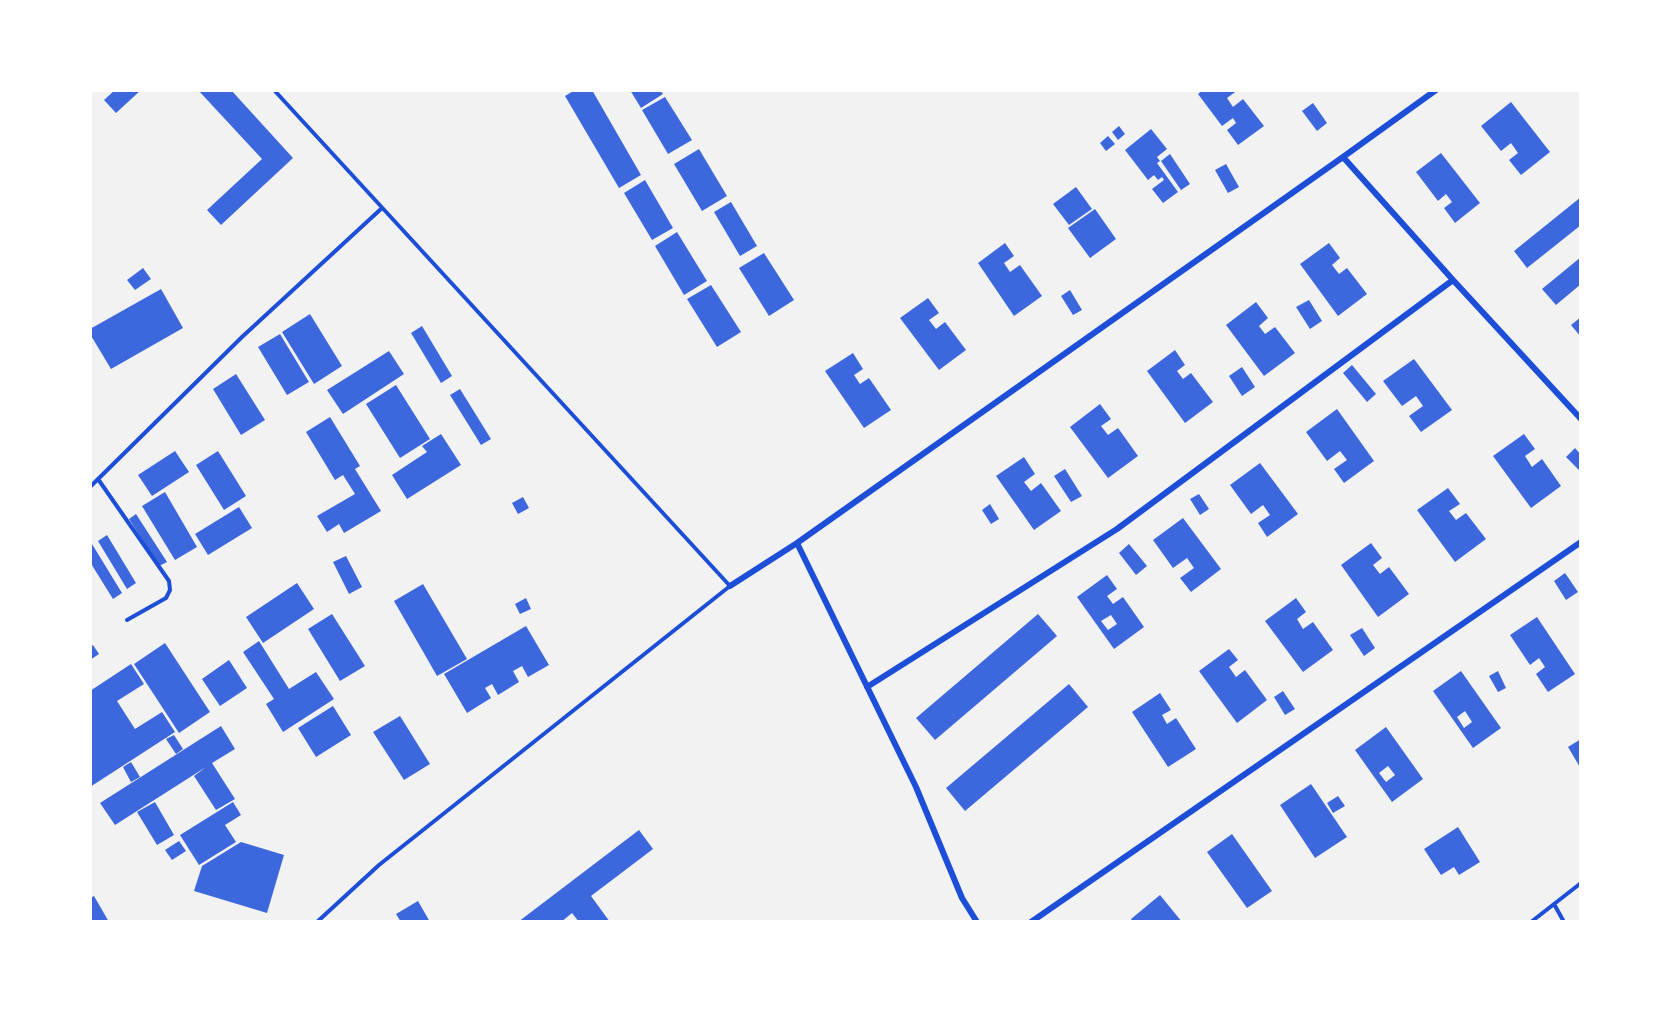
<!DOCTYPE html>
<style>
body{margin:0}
#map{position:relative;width:1671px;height:1012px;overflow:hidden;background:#f2f2f2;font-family:Ubuntu,sans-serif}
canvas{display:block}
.frame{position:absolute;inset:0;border:92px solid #fff;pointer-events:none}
</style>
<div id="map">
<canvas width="1671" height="1012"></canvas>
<div class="frame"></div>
</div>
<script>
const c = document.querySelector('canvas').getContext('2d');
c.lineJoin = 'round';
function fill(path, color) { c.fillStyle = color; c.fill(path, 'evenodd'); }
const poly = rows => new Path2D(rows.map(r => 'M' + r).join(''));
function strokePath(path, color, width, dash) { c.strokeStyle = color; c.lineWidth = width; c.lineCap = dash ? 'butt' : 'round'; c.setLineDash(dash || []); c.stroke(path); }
fill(poly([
 [115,90,141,90,116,113,104,100],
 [198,90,231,90,293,158,221,225,207,210,262,159],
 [575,90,592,90,641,175,619,188,565,96],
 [630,90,660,90,663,94,641,108],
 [1203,90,1238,90,1227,98,1233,107,1243,99,1264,126,1238,145,1227,130,1236,123,1233,118,1222,126,1198,94],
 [665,97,692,140,668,154,642,110],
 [1511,102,1550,152,1521,175,1509,160,1518,153,1511,143,1501,151,1481,126],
 [1313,103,1327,123,1317,131,1302,111],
 [1119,126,1125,134,1118,140,1112,132],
 [1151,129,1167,149,1157,157,1160,161,1157,163,1178,192,1163,203,1152,189,1164,180,1162,177,1158,180,1154,175,1148,180,1125,150],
 [1108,136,1115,144,1106,151,1100,143],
 [699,149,727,196,702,211,674,164],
 [1441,153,1480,203,1455,223,1444,208,1452,202,1446,194,1438,201,1416,172],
 [1170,154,1190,184,1181,190,1161,161],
 [1226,164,1239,187,1228,193,1215,170],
 [645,180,673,228,652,240,624,193],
 [1076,187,1092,209,1069,225,1053,204],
 [1581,197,1581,225,1527,268,1514,251],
 [731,202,757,246,740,256,714,212],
 [1095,209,1116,239,1090,258,1068,228],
 [677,232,707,281,684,295,655,246],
 [1005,243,1014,256,1004,263,1010,272,1020,265,1042,296,1014,316,978,263],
 [1329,243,1340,258,1332,265,1339,274,1347,268,1367,294,1338,316,1300,264],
 [764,253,794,300,769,316,739,268],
 [1581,257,1581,284,1556,305,1542,289],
 [143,268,151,279,135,290,127,280],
 [711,285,741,332,717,347,687,299],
 [161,289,183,328,111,369,90,334,90,329],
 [1070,290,1082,310,1073,315,1061,296],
 [928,298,939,313,929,320,936,329,945,322,966,350,939,370,900,318],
 [1309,300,1322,321,1310,329,1296,307],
 [1256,302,1268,318,1259,326,1265,334,1275,327,1295,353,1264,376,1226,325],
 [310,314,342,366,314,384,282,332],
 [1581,317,1581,337,1571,325],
 [422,326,452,376,441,383,411,333],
 [280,334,309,382,287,395,258,347],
 [1175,350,1185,365,1177,371,1183,379,1191,373,1213,402,1185,423,1147,371],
 [389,351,404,374,343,414,327,390],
 [853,353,863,369,854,375,860,384,869,378,891,410,864,428,825,371],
 [1414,359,1452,410,1421,432,1409,416,1423,406,1416,396,1402,406,1383,381],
 [1352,365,1376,394,1367,402,1343,373],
 [1242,367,1255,387,1242,396,1229,376],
 [236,374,265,420,241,435,213,389],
 [396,385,430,439,400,458,366,404],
 [460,389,491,439,481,445,450,395],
 [1100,404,1111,419,1101,426,1108,435,1118,428,1138,456,1108,478,1070,427],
 [1337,409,1374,461,1344,483,1334,469,1347,460,1340,451,1327,461,1306,432],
 [330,417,360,466,355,469,381,511,344,533,339,524,327,532,317,516,355,494,343,475,335,480,306,432],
 [441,434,461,465,407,499,392,475,427,452,422,446],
 [1524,434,1535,449,1525,456,1532,467,1542,459,1561,486,1531,508,1493,456],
 [1575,448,1581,455,1581,472,1566,457],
 [175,451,189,472,152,496,138,475],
 [218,451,246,496,224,510,196,465],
 [1024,457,1035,474,1024,482,1031,491,1041,483,1061,511,1034,530,996,476],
 [1260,463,1298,514,1267,537,1258,523,1270,515,1263,505,1251,514,1230,485],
 [1065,469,1082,496,1071,502,1054,476],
 [1448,488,1460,504,1449,511,1456,520,1466,513,1486,539,1455,562,1417,510],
 [165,492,197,547,175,560,142,506],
 [1199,494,1209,509,1200,515,1190,499],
 [523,497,529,508,518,514,512,503],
 [990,504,999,519,991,524,982,510],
 [239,507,252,528,208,555,195,534],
 [136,514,167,562,159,566,129,519],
 [1183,518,1221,569,1191,592,1180,578,1194,568,1187,558,1173,568,1153,540],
 [107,535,136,583,127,589,98,541],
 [1371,543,1382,558,1373,565,1380,574,1389,567,1409,594,1378,617,1341,565],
 [92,544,122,593,113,599,90,562,90,546],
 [1129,544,1147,566,1136,575,1119,553],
 [346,556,362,587,349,594,333,562],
 [1565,573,1578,592,1566,600,1554,581],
 [1107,575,1117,589,1107,596,1113,604,1123,597,1144,627,1114,649,1077,597],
 [1111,615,1117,624,1108,630,1101,621],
 [297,583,314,609,263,643,246,617],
 [423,584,467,659,437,676,394,601],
 [526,598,531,609,520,614,515,604],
 [1296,598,1306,612,1297,619,1303,629,1313,622,1333,650,1303,672,1265,621],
 [332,614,365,666,340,681,308,629],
 [1038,614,1057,636,935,740,916,718],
 [1537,617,1575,674,1548,692,1536,674,1545,667,1539,658,1530,665,1510,635],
 [526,626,549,665,528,677,522,666,513,671,519,682,498,695,492,684,485,688,491,698,467,713,444,674],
 [1362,628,1375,648,1364,656,1350,635],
 [259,641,289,689,316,672,334,699,283,732,266,704,274,699,243,652],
 [165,643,210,712,179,733,134,664],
 [93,645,99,654,90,660,90,647],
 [1229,649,1238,660,1229,667,1236,677,1245,670,1267,700,1237,723,1199,671],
 [229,660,247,688,220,706,202,679],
 [131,664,144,684,117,701,135,729,162,712,175,732,90,787,90,691],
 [1461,671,1501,728,1473,748,1433,691],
 [1465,711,1472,722,1464,728,1457,717],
 [1498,671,1506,688,1498,692,1489,676],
 [1069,684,1088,707,965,811,946,788],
 [1283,691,1295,709,1285,715,1274,697],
 [1160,693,1171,710,1162,715,1167,724,1176,718,1196,749,1168,767,1132,712],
 [333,706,351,735,316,757,298,728],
 [400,716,430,764,404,780,373,732],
 [221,726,235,749,212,763,235,799,216,810,194,776,206,767,115,825,100,803],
 [1386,727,1423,779,1392,802,1355,750],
 [1388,766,1395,775,1386,782,1379,773],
 [174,735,183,749,176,754,166,739],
 [1581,739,1581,769,1568,747],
 [131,762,140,777,131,782,123,767],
 [1311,784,1347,837,1315,858,1280,805],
 [1338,796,1345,806,1333,813,1327,803],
 [155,802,174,835,157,845,137,812],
 [233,802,241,815,225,825,236,842,199,865,180,835],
 [1458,827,1480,862,1459,875,1454,867,1441,875,1424,849],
 [639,830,653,849,591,896,610,922,579,922,572,913,561,922,518,922],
 [1232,834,1272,891,1247,908,1207,852],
 [179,841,186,851,172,860,165,850],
 [241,842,284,855,267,913,194,891,202,866],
 [1160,895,1182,922,1133,922,1131,919],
 [94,896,109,922,90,922,90,898],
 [418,901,430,922,401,922,396,914]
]), '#3d67dc');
strokePath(poly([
 [274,90,730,586,379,865,317,922],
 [98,479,169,581,170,590,166,598,127,620],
 [90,487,242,337,382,208],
 [1554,904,1564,922],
 [1531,922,1581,883]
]), '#1d4ed8', 4);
strokePath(poly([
 [1343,157,1453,280,1581,419],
 [797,543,916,787,962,898,977,922],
 [730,586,797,543,1343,157,1436,90],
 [867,687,1117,529,1453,280],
 [1031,922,1581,542]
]), '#1d4ed8', 6);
</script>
